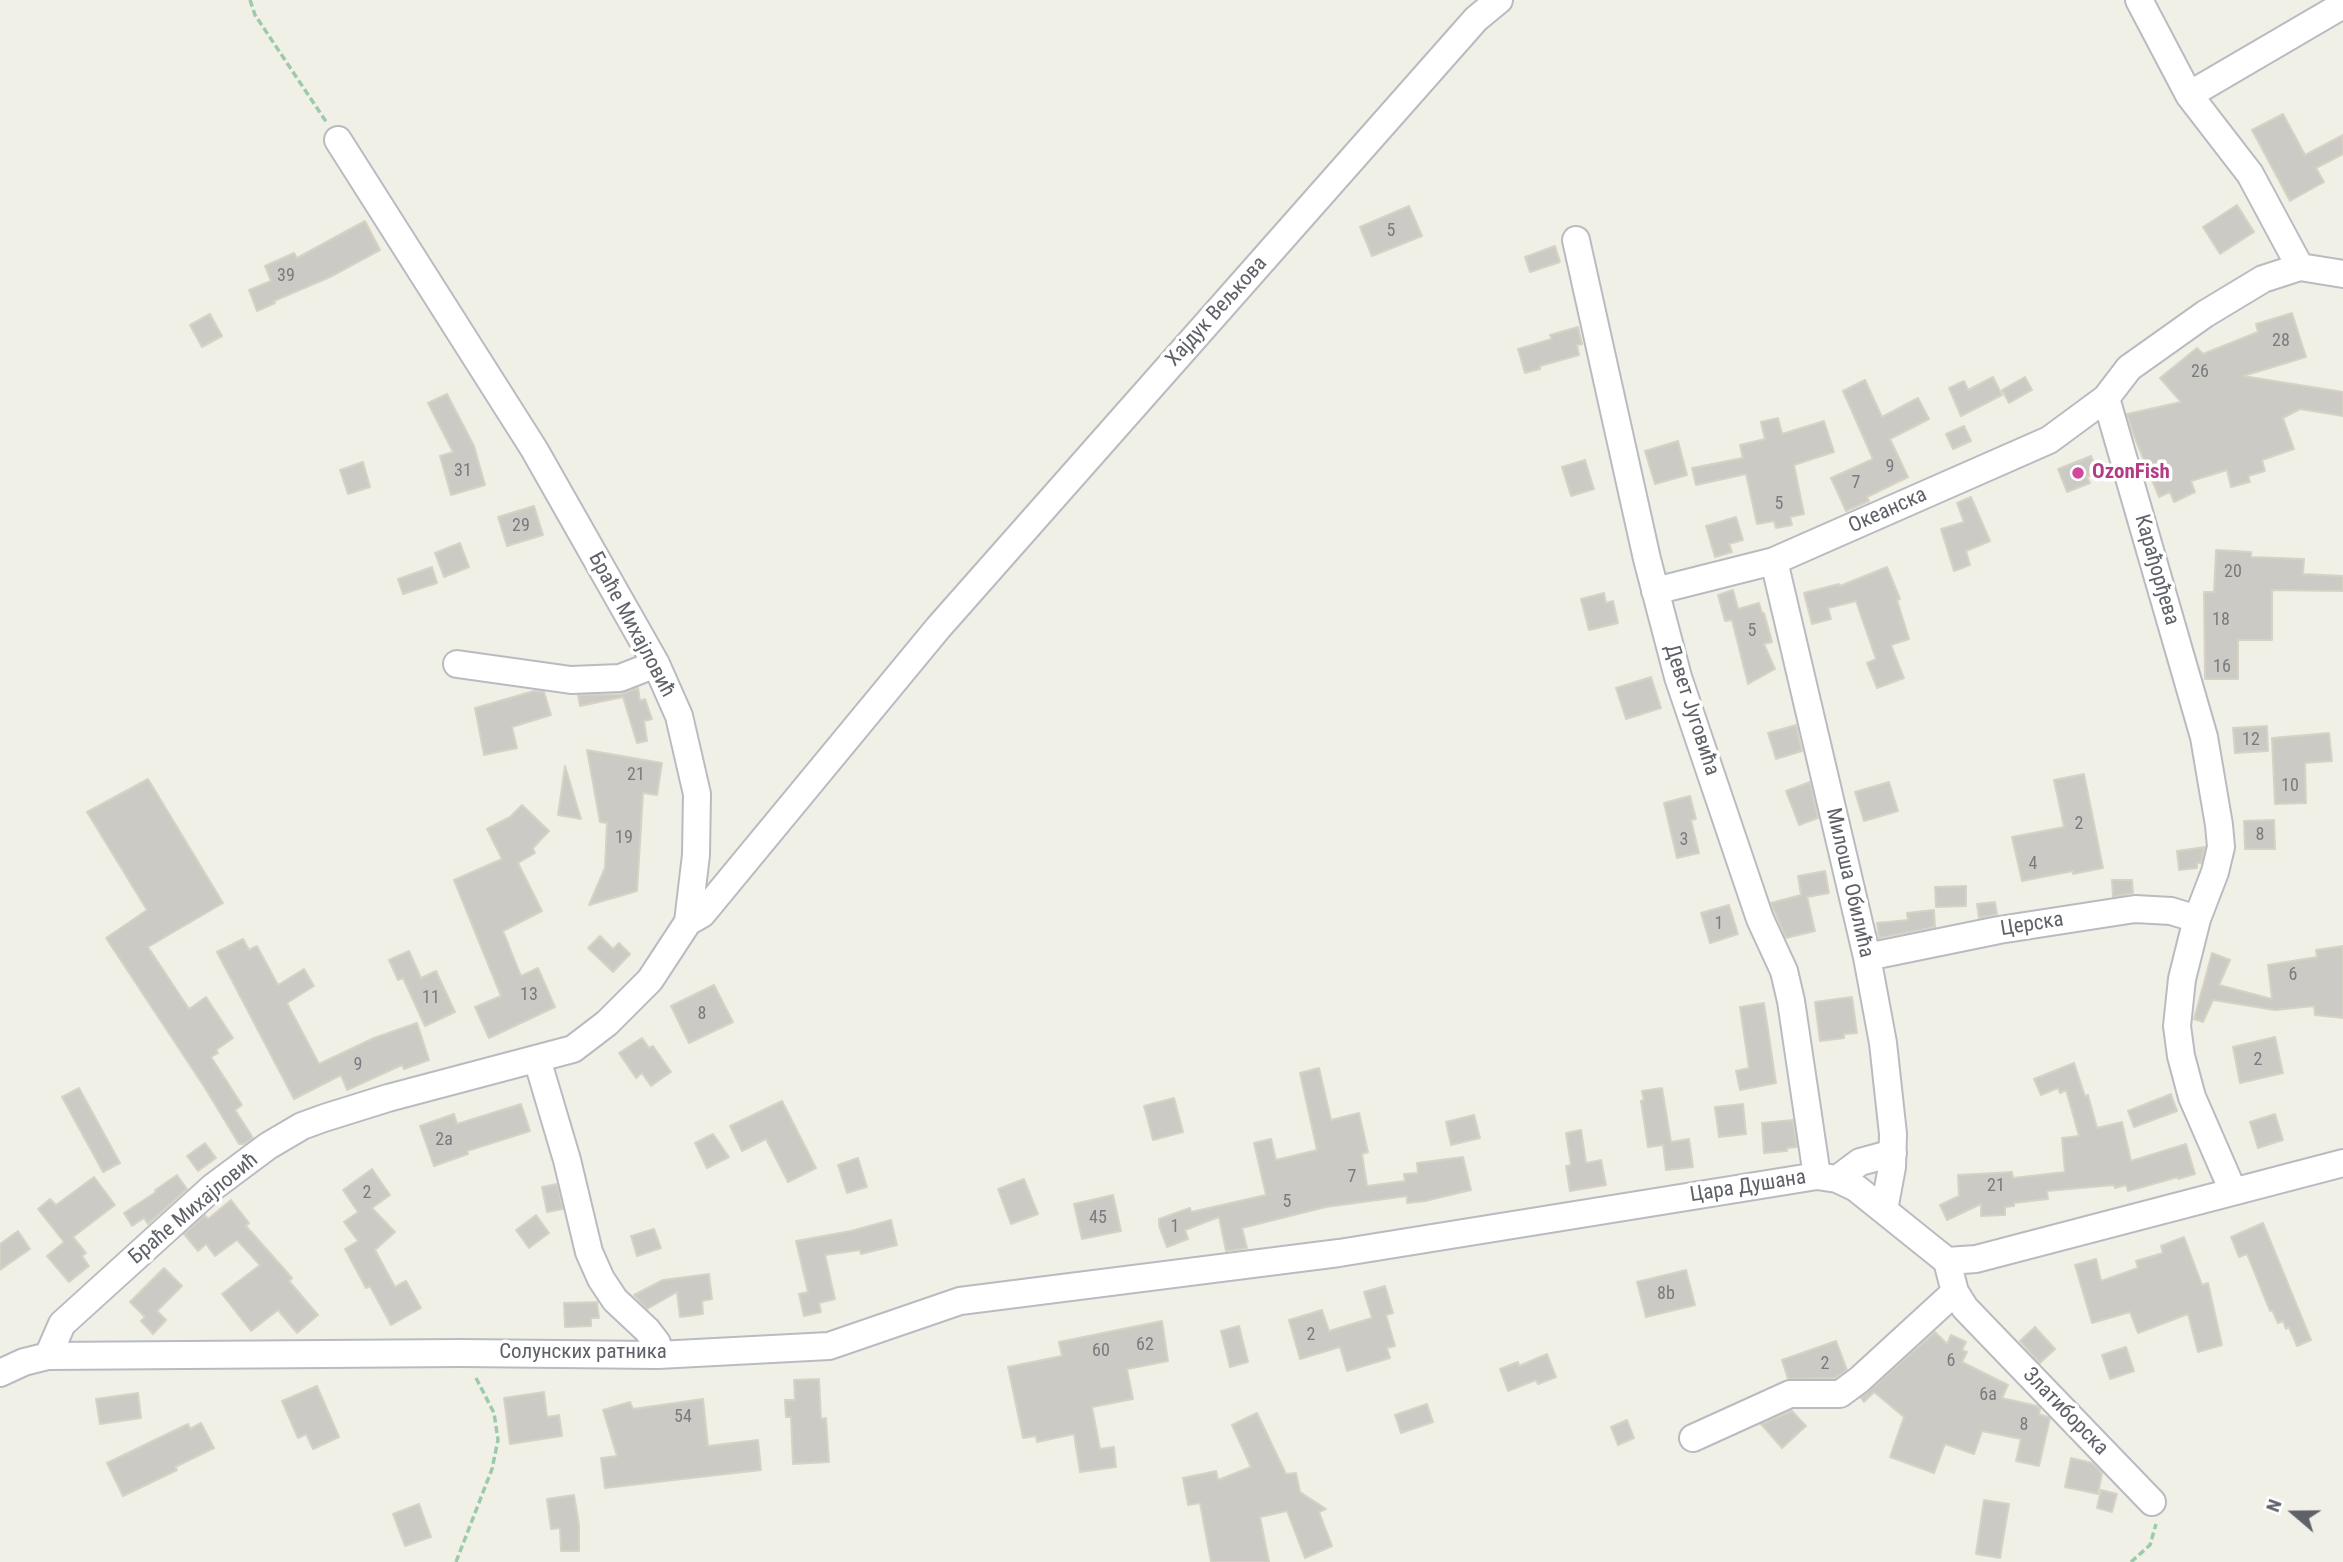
<!DOCTYPE html>
<meta charset="utf-8">
<style>
body{margin:0}
#map{position:relative;width:2343px;height:1562px;overflow:hidden;background:#f1f0e7;font-family:"Roboto Condensed",sans-serif}
canvas{display:block}
.north{position:absolute;left:2259px;top:1478px;width:70px;height:70px;-webkit-text-stroke:5px #fff;paint-order:stroke;rotate:290deg;font-size:19px;font-weight:700;line-height:28px;text-align:center;color:#5e6168}
.north::after{content:'';display:block;margin:auto;width:24px;height:32px;background:#5e6168;clip-path:polygon(50% 0,100% 100%,50% 72%,0 100%)}
</style>
<div id="map">
<canvas width="2343" height="1562"></canvas>
<div class="north">N</div>
</div>
<script>
const c = document.querySelector('canvas').getContext('2d');
c.lineJoin = 'round';
function fill(path, color) { c.fillStyle = color; c.fill(path, 'evenodd'); }
const poly = rows => new Path2D(rows.map(r => 'M' + r).join(''));
function strokePath(path, color, width, dash) { c.strokeStyle = color; c.lineWidth = width; c.lineCap = dash ? 'butt' : 'round'; c.setLineDash(dash || []); c.stroke(path); }
function drawText(font, color, halo, rows, align = 'center') {
  c.font = font + ' "Roboto Condensed",sans-serif'; c.lineWidth = 7; c.setLineDash([]); c.textBaseline = 'middle'; c.strokeStyle = halo; c.fillStyle = color; for (const [text, x, y, turn = 0] of rows) {
    c.save(); c.translate(x, y); c.rotate((+turn || 0) * Math.PI / 180); c.textAlign = isNaN(turn) ? turn : align; if (halo) c.strokeText(text, 0, 0); c.fillText(text, 0, 0); c.restore();
  }
}
const building = poly([
 [2283,114,2305,155,2343,135,2343,154,2316,168,2324,182,2290,201,2252,130,2283,114],
 [2237,205,2254,232,2220,254,2203,227,2237,205],
 [1409,206,1422,236,1372,256,1360,227,1409,206],
 [365,221,380,250,330,277,274,301,275,303,257,311,249,290,271,281,265,266,294,253,297,258,365,221],
 [1555,246,1560,262,1530,272,1525,257,1555,246],
 [2292,313,2306,357,2243,376,2343,392,2343,416,2300,409,2283,418,2294,449,2262,460,2265,471,2248,476,2250,482,2231,487,2227,470,2191,481,2195,492,2174,502,2170,492,2159,497,2134,436,2127,414,2181,402,2160,378,2197,348,2203,354,2258,332,2256,324,2292,313],
 [210,314,222,336,202,347,190,325,210,314],
 [1578,327,1582,344,1577,345,1579,355,1540,366,1540,369,1525,373,1518,349,1552,339,1550,335,1578,327],
 [1993,377,2002,395,1961,416,1949,388,1964,381,1968,390,1993,377],
 [2025,377,2032,390,2009,403,2002,390,2025,377],
 [1865,380,1882,417,1918,398,1929,419,1890,439,1908,477,1867,497,1869,501,1846,511,1831,478,1873,459,1843,391,1865,380],
 [447,394,474,446,485,485,451,495,440,456,453,452,428,403,447,394],
 [1778,418,1782,434,1824,421,1834,452,1794,465,1804,514,1790,517,1792,525,1776,528,1774,521,1757,524,1746,474,1696,485,1692,468,1743,458,1740,445,1765,439,1761,422,1778,418],
 [1964,426,1971,441,1953,449,1946,434,1964,426],
 [1678,441,1687,475,1655,484,1645,451,1678,441],
 [2091,456,2098,473,2087,477,2090,483,2067,492,2058,469,2091,456],
 [1585,460,1594,489,1571,496,1562,467,1585,460],
 [363,462,370,487,348,494,340,470,363,462],
 [1971,497,1990,541,1966,551,1970,565,1954,571,1941,529,1964,522,1957,503,1971,497],
 [534,506,543,535,507,546,498,517,534,506],
 [1736,517,1743,540,1729,544,1732,552,1715,557,1706,526,1736,517],
 [460,543,469,567,444,577,435,553,460,543],
 [2216,550,2251,552,2251,557,2304,559,2303,574,2343,576,2343,591,2272,590,2272,640,2238,640,2238,679,2205,679,2204,592,2214,592,2216,550],
 [432,567,437,583,403,594,398,579,432,567],
 [1887,567,1900,599,1897,600,1909,639,1891,645,1904,678,1877,688,1867,663,1876,659,1856,601,1828,608,1831,619,1812,624,1804,593,1839,584,1840,586,1887,567],
 [1733,590,1738,609,1759,603,1762,613,1764,613,1772,642,1764,644,1775,669,1748,684,1732,620,1725,621,1718,595,1733,590],
 [1604,593,1606,603,1613,601,1618,623,1589,630,1581,599,1604,593],
 [1651,677,1661,708,1626,719,1616,688,1651,677],
 [638,688,640,701,645,699,652,719,644,721,647,741,637,743,623,697,580,706,578,695,621,694,638,688],
 [534,691,544,692,551,715,512,727,517,748,484,755,475,708,534,691],
 [1796,725,1802,751,1776,759,1768,733,1796,725],
 [2267,726,2268,751,2235,753,2233,728,2267,726],
 [2329,733,2332,761,2305,763,2306,803,2275,804,2272,738,2329,733],
 [587,750,662,763,657,795,643,793,637,891,589,905,605,868,607,823,600,822,587,750],
 [565,766,581,819,558,815,565,766],
 [2084,774,2103,868,2073,874,2073,871,2022,881,2012,837,2064,827,2054,780,2084,774],
 [148,779,223,903,148,947,189,1009,206,997,233,1038,216,1050,218,1053,211,1057,242,1105,235,1110,253,1138,244,1144,239,1144,205,1088,106,938,147,910,87,812,148,779],
 [1810,782,1818,818,1799,825,1786,791,1810,782],
 [1889,782,1898,811,1864,821,1855,792,1889,782],
 [1690,796,1696,819,1691,820,1699,853,1677,858,1664,803,1690,796],
 [522,805,549,831,533,848,535,853,518,863,542,911,503,931,521,976,538,968,555,1007,489,1038,475,1007,501,996,454,880,502,859,487,829,510,817,522,805],
 [2274,820,2275,849,2245,849,2244,821,2274,820],
 [2205,847,2201,863,2197,863,2197,868,2179,870,2177,851,2205,847],
 [1825,871,1829,893,1807,897,1815,931,1786,938,1771,903,1801,895,1798,876,1825,871],
 [2112,880,2132,880,2133,893,2113,897,2112,880],
 [1966,886,1966,906,1936,907,1935,887,1966,886],
 [1995,902,1997,914,1979,918,1977,904,1995,902],
 [1729,905,1738,934,1710,943,1701,913,1729,905],
 [1934,910,1935,927,1879,938,1877,923,1908,920,1907,913,1934,910],
 [600,936,613,949,619,943,630,954,613,972,588,948,600,936],
 [243,939,249,950,257,946,278,985,304,969,314,986,287,1003,319,1064,374,1038,417,1023,429,1060,404,1069,402,1065,347,1090,341,1075,294,1099,217,952,243,939],
 [2343,946,2343,1018,2315,1015,2314,1006,2275,1010,2213,1000,2203,1022,2194,1019,2212,953,2230,960,2219,985,2272,999,2268,965,2317,957,2316,950,2343,946],
 [409,951,421,978,436,971,455,1012,425,1026,403,978,398,980,389,960,409,951],
 [714,985,733,1022,689,1043,671,1006,714,985],
 [1852,997,1857,1033,1844,1034,1844,1038,1820,1041,1815,1002,1852,997],
 [1764,1003,1776,1083,1740,1090,1736,1071,1749,1068,1740,1007,1764,1003],
 [2275,1037,2283,1073,2240,1083,2233,1047,2275,1037],
 [642,1038,649,1048,653,1046,671,1072,651,1086,642,1073,636,1078,619,1053,642,1038],
 [2074,1063,2085,1096,2088,1095,2097,1128,2122,1122,2131,1161,2186,1144,2195,1174,2178,1179,2178,1177,2128,1191,2126,1185,2115,1188,2114,1185,2047,1191,2048,1199,2014,1203,2014,1206,2005,1207,2005,1215,1981,1216,1981,1204,1947,1220,1940,1205,1959,1196,1958,1175,2012,1172,2013,1178,2065,1172,2062,1138,2079,1136,2066,1090,2060,1093,2058,1088,2041,1095,2034,1079,2074,1063],
 [1319,1068,1331,1120,1359,1113,1368,1152,1362,1154,1367,1186,1405,1181,1404,1174,1418,1173,1417,1163,1463,1157,1471,1190,1425,1201,1407,1203,1407,1196,1326,1207,1242,1228,1247,1248,1226,1251,1219,1217,1185,1230,1188,1239,1167,1247,1159,1226,1159,1219,1190,1208,1191,1212,1266,1195,1254,1143,1271,1139,1276,1160,1317,1150,1300,1073,1319,1068],
 [79,1088,120,1163,103,1172,62,1097,79,1088],
 [1662,1088,1671,1142,1689,1139,1693,1167,1666,1170,1663,1145,1648,1147,1641,1101,1644,1100,1642,1091,1662,1088],
 [2171,1094,2177,1111,2134,1127,2128,1111,2171,1094],
 [1174,1098,1183,1132,1153,1140,1144,1106,1174,1098],
 [782,1101,816,1168,788,1182,766,1139,742,1151,730,1126,782,1101],
 [521,1104,530,1131,467,1151,468,1154,434,1166,420,1126,454,1114,457,1124,521,1104],
 [1743,1104,1746,1134,1719,1137,1715,1107,1743,1104],
 [2275,1114,2283,1140,2258,1148,2250,1122,2275,1114],
 [1474,1115,1480,1138,1451,1145,1446,1122,1474,1115],
 [1793,1120,1797,1147,1787,1148,1787,1151,1764,1153,1762,1123,1793,1120],
 [1581,1130,1586,1163,1601,1160,1606,1185,1570,1191,1566,1166,1571,1165,1566,1133,1581,1130],
 [713,1134,729,1157,707,1168,695,1143,713,1134],
 [205,1143,216,1158,198,1171,187,1156,205,1143],
 [858,1158,867,1187,847,1193,838,1165,858,1158],
 [372,1169,390,1195,372,1208,395,1232,375,1250,395,1287,406,1281,421,1308,391,1325,370,1286,366,1288,345,1249,358,1241,344,1222,358,1212,343,1190,372,1169],
 [177,1175,187,1189,148,1224,144,1218,132,1226,124,1213,156,1192,155,1190,177,1175],
 [94,1177,115,1205,73,1237,86,1253,82,1256,89,1266,69,1282,47,1256,64,1242,38,1209,50,1199,56,1205,94,1177],
 [1024,1179,1038,1214,1011,1224,998,1189,1024,1179],
 [557,1184,563,1209,547,1212,542,1187,557,1184],
 [1113,1195,1121,1231,1082,1239,1074,1204,1113,1195],
 [231,1200,249,1223,246,1226,292,1278,289,1281,318,1315,297,1333,278,1310,251,1331,222,1294,260,1265,237,1240,215,1256,206,1244,198,1251,184,1234,205,1215,208,1219,231,1200],
 [536,1215,549,1233,529,1248,516,1230,536,1215],
 [891,1220,897,1245,861,1254,860,1250,825,1255,835,1299,819,1303,821,1312,804,1316,799,1294,808,1292,796,1241,851,1231,891,1220],
 [2263,1223,2311,1340,2297,1346,2289,1327,2286,1329,2283,1321,2278,1323,2272,1310,2270,1311,2247,1254,2239,1257,2231,1237,2263,1223],
 [654,1229,661,1248,637,1256,631,1236,654,1229],
 [18,1231,30,1249,0,1270,0,1244,18,1231],
 [2184,1237,2202,1285,2208,1283,2222,1345,2198,1352,2188,1314,2138,1333,2130,1312,2092,1323,2075,1265,2096,1259,2101,1281,2138,1268,2136,1261,2163,1253,2161,1246,2184,1237],
 [164,1268,182,1286,157,1311,166,1320,153,1334,141,1321,145,1317,130,1302,164,1268],
 [1686,1270,1695,1305,1646,1317,1637,1282,1686,1270],
 [709,1274,712,1299,702,1301,703,1314,680,1317,677,1292,647,1309,634,1295,663,1280,709,1274],
 [1385,1286,1393,1313,1386,1315,1395,1346,1387,1348,1390,1358,1347,1371,1340,1347,1300,1359,1289,1320,1322,1310,1329,1331,1372,1318,1364,1292,1385,1286],
 [597,1302,599,1318,591,1318,591,1326,565,1327,564,1303,597,1302],
 [1162,1321,1168,1361,1127,1369,1133,1399,1092,1407,1100,1449,1114,1447,1116,1467,1080,1472,1074,1434,1037,1442,1036,1436,1023,1438,1008,1367,1062,1356,1059,1342,1162,1321],
 [1239,1326,1248,1362,1230,1367,1221,1331,1239,1326],
 [2035,1327,2055,1349,2040,1363,2020,1341,2035,1327],
 [1935,1332,1947,1344,1951,1335,1966,1342,1962,1350,1967,1352,1962,1362,2008,1385,2002,1398,2037,1406,2040,1409,2039,1414,2050,1418,2039,1466,2016,1461,2021,1439,1982,1431,1974,1454,1945,1444,1934,1473,1890,1457,1904,1417,1874,1392,1864,1402,1861,1398,1935,1332],
 [1836,1341,1847,1370,1835,1378,1788,1379,1782,1360,1836,1341],
 [2126,1347,2134,1371,2110,1379,2102,1355,2126,1347],
 [1547,1354,1556,1377,1538,1384,1536,1380,1508,1391,1500,1369,1518,1362,1519,1366,1547,1354],
 [819,1379,821,1419,826,1418,829,1462,793,1464,791,1417,786,1417,785,1400,795,1400,794,1380,819,1379],
 [317,1386,339,1437,313,1449,306,1434,298,1438,282,1401,317,1386],
 [544,1392,547,1417,559,1415,562,1436,510,1444,504,1398,544,1392],
 [138,1393,141,1418,100,1424,96,1399,138,1393],
 [703,1399,708,1446,758,1440,761,1470,605,1488,601,1458,617,1456,603,1410,630,1402,633,1409,703,1399],
 [1427,1404,1433,1422,1401,1433,1395,1415,1427,1404],
 [1792,1411,1806,1426,1782,1448,1761,1424,1792,1411],
 [1257,1413,1286,1474,1296,1473,1300,1492,1326,1509,1319,1512,1332,1546,1305,1558,1287,1511,1260,1517,1269,1562,1211,1562,1200,1503,1188,1505,1183,1478,1216,1471,1218,1480,1251,1467,1232,1425,1257,1413],
 [1627,1420,1634,1438,1618,1445,1611,1427,1627,1420],
 [201,1423,214,1448,175,1467,177,1470,123,1496,107,1463,188,1424,190,1429,201,1423],
 [2071,1458,2092,1463,2102,1473,2098,1494,2065,1487,2071,1458],
 [2101,1490,2117,1494,2112,1512,2097,1508,2101,1490],
 [574,1495,579,1525,579,1551,561,1551,560,1528,551,1529,547,1499,574,1495],
 [1984,1500,2009,1504,2000,1558,1976,1554,1984,1500],
 [419,1504,431,1537,405,1546,393,1514,419,1504]
]);
fill(building, '#cccac4');
strokePath(building, '#d6d3c5', 2);
const minor = poly([
 [2139,0,2189,95,2250,174,2300,267],
 [2189,95,2343,5],
 [1576,240,1647,559,1678,677,1760,919,1784,971,1791,1001,1817,1176],
 [2106,398,2204,737,2219,825,2221,847,2215,872,2197,919,2182,979,2177,1026,2181,1056,2192,1097,2233,1191],
 [1774,561,1867,957,1883,1043,1893,1134,1892,1167,1884,1210],
 [1655,591,1774,561,2049,440,2106,398,2129,368,2205,314,2263,279,2300,267,2343,274],
 [457,664,571,680,620,678,656,664],
 [688,922,702,914,938,628,1476,19,1499,0],
 [1867,957,1999,930,2135,909,2171,911,2197,919],
 [537,1059,567,1160,589,1252,601,1279,615,1300,647,1330,657,1343,658,1355],
 [1837,1179,1860,1162,1893,1153],
 [1947,1261,1955,1292,1965,1308,2152,1502],
 [48,1356,62,1324,213,1187,268,1146,302,1126,324,1118,388,1098,573,1049,607,1023,650,980,688,922,696,855,697,794,679,716,656,664,534,449,338,140],
 [0,1373,24,1362,48,1356,461,1353,658,1355,829,1346,960,1301,1339,1253,1817,1176,1837,1179,1856,1188,1947,1261,1976,1259,2343,1163],
 [1693,1438,1790,1394,1840,1394,1859,1380,1955,1292]
]);
strokePath(minor, '#b9bbc1', 30);
strokePath(poly([
 [250,0,255,15,327,123],
 [456,1562,492,1469,498,1440,494,1413,475,1376],
 [2131,1562,2150,1545,2156,1524]
]), '#9ccaae', 3.5, [7, 3.5]);
strokePath(minor, '#fff', 26);
for (const [x, y, r, color] of [
 [2078,473,7,"#d1479c"]
]) { const dot = new Path2D(); dot.arc(x, y, r, 0, 2 * Math.PI); c.fillStyle = color; c.fill(dot); strokePath(dot, '#fff', 2.5); }
drawText('18px', '#7a7b7f', null, [
 ["5",1391,231],
 ["39",286,276],
 ["28",2281,341],
 ["26",2200,372],
 ["9",1890,467],
 ["31",463,471],
 ["7",1856,483],
 ["5",1779,504],
 ["29",521,526],
 ["20",2233,572],
 ["18",2221,620],
 ["5",1752,631],
 ["16",2222,667],
 ["12",2251,740],
 ["21",636,775],
 ["10",2290,786],
 ["2",2079,824],
 ["8",2260,835],
 ["19",624,838],
 ["3",1684,840],
 ["4",2033,864],
 ["1",1719,924],
 ["6",2293,975],
 ["13",529,995],
 ["11",431,998],
 ["8",702,1014],
 ["2",2258,1060],
 ["9",358,1065],
 ["2a",444,1140],
 ["7",1352,1177],
 ["21",1996,1186],
 ["2",367,1193],
 ["5",1287,1202],
 ["45",1098,1218],
 ["1",1175,1227],
 ["8b",1666,1294],
 ["2",1311,1335],
 ["62",1145,1345],
 ["60",1101,1351],
 ["6",1951,1361],
 ["2",1825,1364],
 ["6a",1988,1395],
 ["54",683,1417],
 ["8",2024,1425]
]);
drawText('21px', '#5e6168', '#fff', [
 ["Хајдук Вељкова",1217,312,-48],
 ["Океанска",1888,511,-24],
 ["Карађорђева",2156,570,74],
 ["Браће Михајловић",631,625,62],
 ["Девет Југовића",1691,710,72],
 ["Милоша Обилића",1849,883,77],
 ["Церска",2032,925,-9],
 ["Цара Душана",1748,1187,-9],
 ["Браће Михајловић",194,1209,-40],
 ["Солунских ратника",583,1353],
 ["Златиборска",2065,1412,46]
]);
drawText('bold 21px', '#b23c85', '#fff', [
 ["OzonFish",2092,473]
], 'left');
</script>
